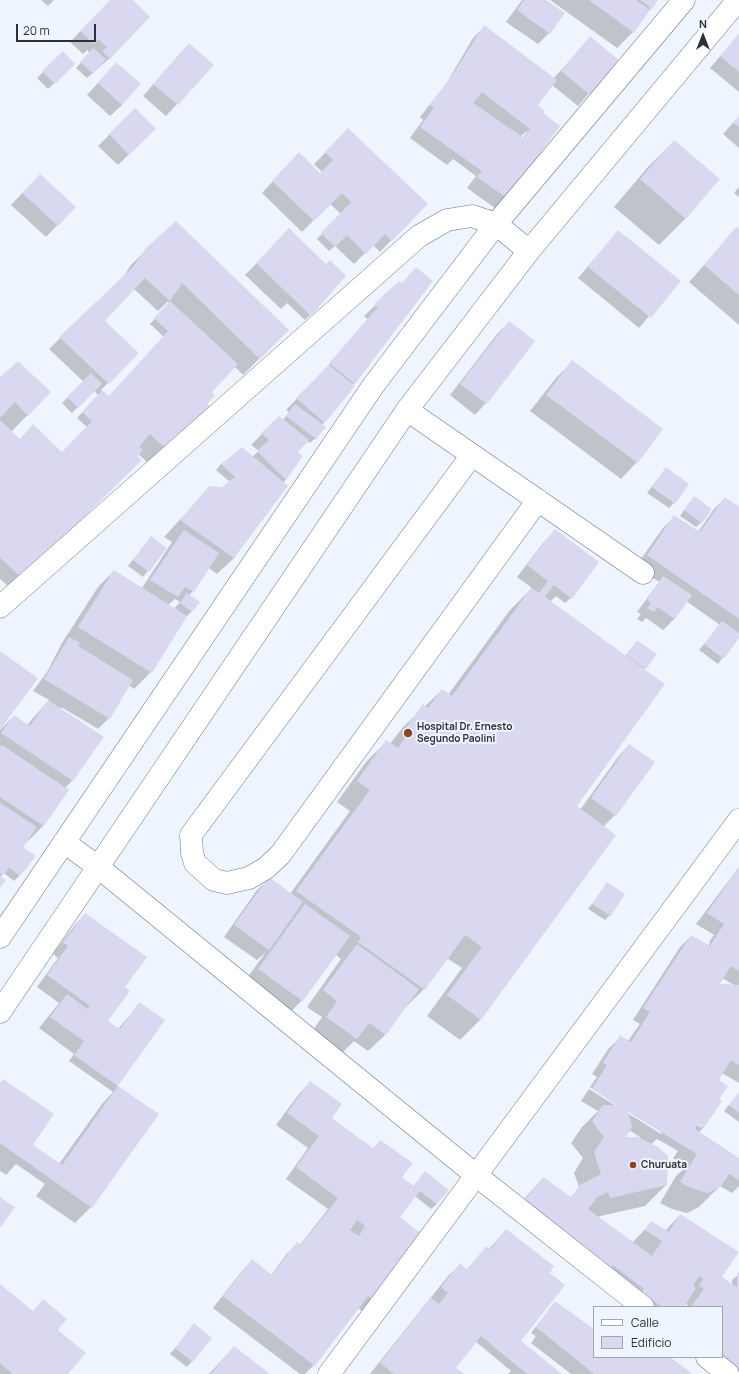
<!DOCTYPE html>
<style>
body{margin:0}
#map{position:relative;width:739px;height:1374px;overflow:hidden;background:#eff5fe;font-family:Manrope,sans-serif}
canvas{display:block}
.legend{position:absolute;left:593px;top:1306px;width:130px;height:52px;box-sizing:border-box;background:#eff5fe;border:1px solid #a1a7af;margin:0;padding:5px 7px;list-style:none;font-size:12px;color:#2c3139}
.legend li{display:flex;align-items:center;gap:8px;height:20px}
.legend b{width:20px;border:1px solid #a1a7af}
.north{position:absolute;left:683px;top:16px;width:40px;height:40px;-webkit-text-stroke:3px #eff5fe;paint-order:stroke;rotate:0deg;font-size:11px;font-weight:700;line-height:16px;text-align:center;color:#2c3139}
.north::after{content:'';display:block;margin:auto;width:14px;height:18px;background:#2c3139;clip-path:polygon(50% 0,100% 100%,50% 72%,0 100%)}
.scale{position:absolute;left:16px;top:24px;width:80px;height:18px;box-sizing:border-box;border:2px solid #2c3139;border-top:0;padding-left:5px;font-size:12px;line-height:14px;white-space:nowrap;color:#2c3139;-webkit-text-stroke:3px #eff5fe;paint-order:stroke}
</style>
<div id="map">
<canvas width="739" height="1374"></canvas>
<ul class="legend">
<li><b style="height:5px;background:#fff"></b>Calle</li>
<li><b style="height:11px;background:#dad8f0"></b>Edificio</li>
</ul>
<div class="north">N</div>
<div class="scale">20 m</div>
</div>
<script>
const c = document.querySelector('canvas').getContext('2d');
c.lineJoin = 'round';
function fill(path, color) { c.fillStyle = color; c.fill(path, 'evenodd'); }
const poly = rows => new Path2D(rows.map(r => 'M' + r).join(''));
function strokePath(path, color, width, dash) { c.strokeStyle = color; c.lineWidth = width; c.lineCap = dash ? 'butt' : 'round'; c.setLineDash(dash || []); c.stroke(path); }
function drawText(font, color, halo, rows, align = 'center') {
  c.font = font + ' Manrope,sans-serif'; c.lineWidth = 4; c.setLineDash([]); c.textBaseline = 'middle'; c.strokeStyle = halo; c.fillStyle = color; for (const [text, x, y, turn = 0] of rows) {
    c.save(); c.translate(x, y); c.rotate((+turn || 0) * Math.PI / 180); c.textAlign = isNaN(turn) ? turn : align; if (halo) c.strokeText(text, 0, 0); c.fillText(text, 0, 0); c.restore();
  }
}
fill(poly([
 [41,0,54,0,48,6],
 [111,0,131,0,110,58,87,78,76,68,90,53,87,50,83,54,70,42],
 [522,0,544,0,549,33,538,44,506,22],
 [550,0,657,0,633,32,617,48],
 [484,27,553,79,590,38,618,60,578,106,552,85,536,105,543,111,506,197,495,208,467,188,476,176,453,159,447,165,410,138,423,120,420,117,446,84,473,38],
 [528,130,523,139,520,137],
 [739,34,739,92,710,68],
 [63,52,74,64,48,89,37,78],
 [178,56,212,65,166,116,143,96],
 [116,63,122,105,110,116,87,95],
 [135,109,155,129,118,165,98,146],
 [739,116,739,148,723,134],
 [348,130,426,204,380,252,373,245,354,264,335,246,329,251,317,239,341,214,330,204,302,232,262,193,288,165,320,174,322,172,314,164],
 [674,141,686,218,659,245,614,207,647,168],
 [29,186,75,207,46,237,11,205],
 [739,187,739,197,734,193],
 [737,228,739,230,739,325,689,282],
 [618,231,679,281,639,328,578,278],
 [147,249,288,330,243,375,235,367,211,392,154,468,138,454,10,588,0,579,0,378,50,392,11,432,19,440,33,425,62,453,87,427,77,418,98,395,94,391,72,413,62,403,84,382,49,349,123,277,131,265],
 [134,289,158,311,167,302,170,302,150,324,164,337,108,397,101,390,137,353,103,321],
 [267,253,310,315,305,320,287,303,281,309,245,275],
 [432,281,322,425,316,438,310,443,307,441,297,452,286,479,234,558,217,574,209,568,189,596,192,611,186,617,151,672,134,689,129,685,109,718,98,729,61,707,60,709,102,737,72,781,65,788,67,790,43,826,22,847,20,875,14,881,4,873,0,877,0,886,0,730,14,716,27,725,49,700,33,691,47,672,62,643,98,587,114,571,142,588,172,542,164,537,210,487,222,488,230,482,216,470,221,464,252,457,259,451,251,445,279,417,283,420,289,412,286,410,320,375,368,319,364,316,399,283,402,284],
 [175,599,180,602,174,609,168,605],
 [509,322,486,403,475,415,450,395,498,333],
 [572,362,662,429,637,462,621,479,530,411,556,378],
 [666,468,674,503,669,508,647,493],
 [725,498,739,508,739,636,718,664,699,650,720,625,686,601,675,618,663,630,646,618,642,622,637,619,641,614,637,612,659,582,636,566,663,528,675,516,698,532,714,509],
 [689,503,702,522,696,527,680,516],
 [555,531,571,598,565,603,556,596,550,602,625,656,637,641,645,668,575,807,580,810,618,757,629,745,615,815,603,827,481,1019,460,1040,427,1016,462,968,447,958,424,989,403,1010,385,1035,368,1051,354,1041,340,1055,311,1033,322,1017,307,1007,341,959,335,954,302,1000,286,1017,242,985,266,952,257,960,224,937,257,890,269,879,290,894,350,811,337,802,366,762,387,741,390,744,403,727,442,690,448,695,510,610,532,588,517,577,544,542],
 [151,537,166,548,143,577,128,566],
 [739,867,739,1083,722,1073,717,1080,718,1100,703,1128,698,1133,739,1159,739,1186,732,1193,720,1186,699,1207,687,1213,672,1209,660,1203,676,1176,687,1166,673,1158,678,1151,657,1139,651,1144,666,1185,645,1206,596,1217,632,1243,652,1222,665,1231,680,1215,721,1277,732,1285,732,1280,739,1274,739,1374,720,1374,722,1307,689,1307,685,1303,682,1307,636,1307,556,1223,525,1198,543,1178,570,1198,579,1187,574,1173,583,1158,571,1143,582,1127,598,1111,581,1101,589,1089,661,1134,661,1131,590,1087,597,1077,592,1074,609,1048,621,1037,628,1041,640,1024,633,1020,680,947,691,936,708,946,710,943,709,942,714,935,696,924],
 [722,978,734,985,718,984],
 [694,1121,702,1126,702,1128,693,1122],
 [629,1130,641,1138,624,1139],
 [607,884,610,915,605,920,588,909],
 [85,914,124,987,107,1021,118,1029,139,1004,163,1020,117,1086,157,1115,91,1207,75,1223,36,1196,45,1184,16,1164,6,1175,0,1171,0,1083,29,1148,59,1164,102,1104,113,1092,69,1061,74,1054,39,1028,59,1003,37,987,58,958,53,954,74,926],
 [310,1082,331,1119,373,1149,380,1141,401,1177,413,1187,420,1178,437,1204,431,1209,415,1196,398,1217,373,1300,362,1311,358,1308,314,1365,305,1374,300,1374,213,1308,241,1272,252,1261,271,1275,286,1255,297,1243,300,1245,328,1209,286,1179,308,1148,276,1125,299,1094],
 [738,1094,739,1095,739,1122,724,1111],
 [506,1230,520,1341,560,1374,508,1374,511,1371,475,1341,455,1368,463,1374,370,1374,448,1276,460,1265,467,1270,481,1253,486,1247,489,1249],
 [0,1286,54,1334,67,1374,0,1374],
 [555,1302,594,1330,594,1357,668,1357,692,1374,571,1374,531,1343,536,1336,531,1333],
 [194,1325,211,1338,187,1367,170,1354],
 [234,1347,268,1374,209,1374]
]), '#0003');
fill(poly([
 [110,0,133,0,150,17,110,59,102,51,107,47,98,39,94,44,80,31],
 [524,0,546,0,565,13,550,34,517,10],
 [589,0,636,0,650,10,634,33],
 [640,0,658,0,652,9],
 [484,25,557,80,538,105,545,111,543,113,560,126,507,198,477,177,482,171,420,127,434,108,430,105,455,71],
 [482,92,530,129,524,138,473,103],
 [739,34,739,72,720,56],
 [590,36,619,60,590,95,561,71],
 [189,43,214,65,178,105,153,84],
 [93,48,106,59,93,74,80,62],
 [63,51,75,64,55,84,42,71],
 [116,62,141,84,122,105,98,83],
 [135,108,156,129,129,155,109,134],
 [739,116,739,127,733,123],
 [348,128,428,204,392,241,385,234,366,254,347,235,335,247,321,233,351,202,342,193,314,221,272,181,299,152,320,173,333,160,325,152],
 [674,140,720,179,686,219,640,179],
 [40,174,76,207,58,226,22,193],
 [176,221,289,330,260,359,182,283,170,301,145,278,105,321,139,353,109,384,59,337,133,267,146,248],
 [736,227,739,229,739,295,704,265],
 [289,228,326,264,330,260,346,276,311,316,256,263],
 [618,230,681,281,651,318,588,267],
 [416,267,433,281,355,384,329,363,378,307,374,304,399,281,402,283],
 [170,301,238,364,212,392,215,395,207,404,212,408,171,453,150,434,139,447,143,450,137,456,142,460,22,578,0,558,0,420,20,439,33,424,62,452,92,421,82,412,102,390,109,396,168,331,154,318],
 [509,321,535,341,487,404,460,384],
 [572,360,663,429,638,463,546,395],
 [18,361,51,392,28,416,15,402,0,418,0,377],
 [329,365,355,386,325,423,296,398],
 [91,373,102,384,78,408,67,397],
 [295,404,326,427,316,439,286,416],
 [279,416,309,440,298,452,303,456,286,480,257,451,269,440,261,433],
 [242,447,288,486,234,558,180,520,209,486,222,487,235,477,221,464],
 [666,467,689,484,675,504,652,487],
 [694,496,712,509,702,523,684,510],
 [725,497,739,507,739,619,647,555,674,515,700,532],
 [555,529,599,562,572,599,554,585,545,597,665,684,577,806,616,835,481,1020,447,995,482,947,465,935,425,990,358,942,361,937,296,891,370,790,357,781,386,740,398,748,409,733,404,730,423,704,428,708,442,689,452,696,531,588,539,593,548,581,527,565],
 [184,530,219,553,194,592,185,587,178,597,150,580],
 [151,536,167,548,149,572,133,560],
 [114,570,187,616,152,673,78,627],
 [663,576,692,595,675,619,657,607,654,612,647,608,651,603,647,600],
 [187,593,200,602,192,612,180,603],
 [722,621,739,633,739,638,724,659,704,644],
 [69,637,80,643,78,646,133,680,110,719,44,679],
 [637,640,657,654,646,669,626,655],
 [0,651,38,678,0,730],
 [48,700,104,737,73,781,1,733,14,715,30,726],
 [629,744,655,762,616,816,591,798],
 [2,745,69,790,44,826,0,797,0,747],
 [0,803,37,827,23,847,36,856,20,876,9,867,4,875,0,873],
 [739,867,739,971,731,966,720,984,739,985,739,1065,731,1060,719,1080,728,1086,719,1099,722,1101,704,1128,698,1124,695,1129,739,1158,739,1180,729,1174,721,1186,708,1193,693,1189,680,1182,697,1154,628,1112,632,1127,626,1137,638,1137,658,1147,668,1156,667,1185,610,1198,608,1192,597,1197,588,1209,652,1256,662,1241,645,1230,651,1221,669,1232,680,1214,739,1252,722,1277,737,1287,737,1273,739,1273,739,1369,722,1355,722,1307,691,1307,704,1289,699,1286,703,1279,699,1276,693,1286,696,1288,684,1307,662,1307,642,1292,644,1289,613,1265,611,1268,525,1200,543,1177,571,1197,580,1185,601,1174,594,1152,604,1137,592,1121,603,1105,616,1105,592,1089,607,1065,603,1063,620,1035,631,1042,650,1012,643,1008,691,935,710,946,724,924,707,913],
 [0,876,6,880,0,888],
 [269,877,303,902,269,950,234,925],
 [607,882,625,894,611,916,592,904],
 [305,904,350,936,303,1001,258,969],
 [85,913,147,957,125,987,130,991,108,1021,120,1029,139,1002,165,1020,118,1086,74,1055,84,1041,50,1017,67,994,87,1009,90,1006,47,975,68,946,63,943],
 [357,944,419,989,386,1035,369,1023,357,1039,326,1017,337,1001,323,990],
 [3,1079,54,1114,33,1145,62,1165,118,1086,159,1114,92,1208,0,1143,0,1083],
 [310,1081,342,1104,332,1118,374,1149,380,1140,413,1163,402,1177,414,1186,425,1171,449,1190,437,1204,420,1191,400,1217,423,1235,374,1300,368,1296,315,1366,223,1296,252,1259,272,1275,297,1242,301,1245,338,1198,296,1167,319,1136,287,1113],
 [357,1220,365,1226,359,1236,350,1230],
 [738,1093,739,1093,739,1113,729,1105],
 [0,1197,15,1207,0,1228],
 [506,1229,554,1266,550,1273,565,1285,521,1341,562,1374,527,1374,481,1336,456,1368,464,1374,394,1374,380,1363,431,1298,439,1304,448,1293,441,1287,460,1263,468,1270,486,1246,490,1250],
 [0,1284,33,1311,43,1299,67,1319,58,1330,86,1353,68,1374,13,1374,0,1363],
 [555,1301,594,1329,594,1357,670,1357,693,1374,594,1374,536,1327],
 [194,1323,212,1338,193,1362,175,1348],
 [234,1346,270,1374,211,1374]
]), '#dad8f0');
const minor = poly([
 [407,410,643,573],
 [472,455,191,835,192,853,195,863,214,880,227,883,249,878,266,868,280,855,538,500],
 [0,607,419,236,447,220,472,216,496,224,529,251],
 [64,842,98,867,477,1176,643,1307],
 [0,937,373,386,496,224,684,0],
 [0,1012,407,410,529,251,738,0],
 [707,1357,728,1374],
 [329,1374,739,820]
]);
strokePath(minor, '#6a7589', 23);
strokePath(minor, '#fff', 22);
for (const [x, y, r, color] of [
 [408,733,5,"#8d4523"],
 [633,1165,4,"#8d4523"]
]) { const dot = new Path2D(); dot.arc(x, y, r, 0, 2 * Math.PI); c.fillStyle = color; c.fill(dot); strokePath(dot, '#eff5fe', 1.5); }
drawText('bold 10px', '#2c3139', '#eff5fe', [
 ["Hospital Dr. Ernesto",417,727],
 ["Segundo Paolini",417,739],
 ["Churuata",641,1165]
], 'left');
</script>
